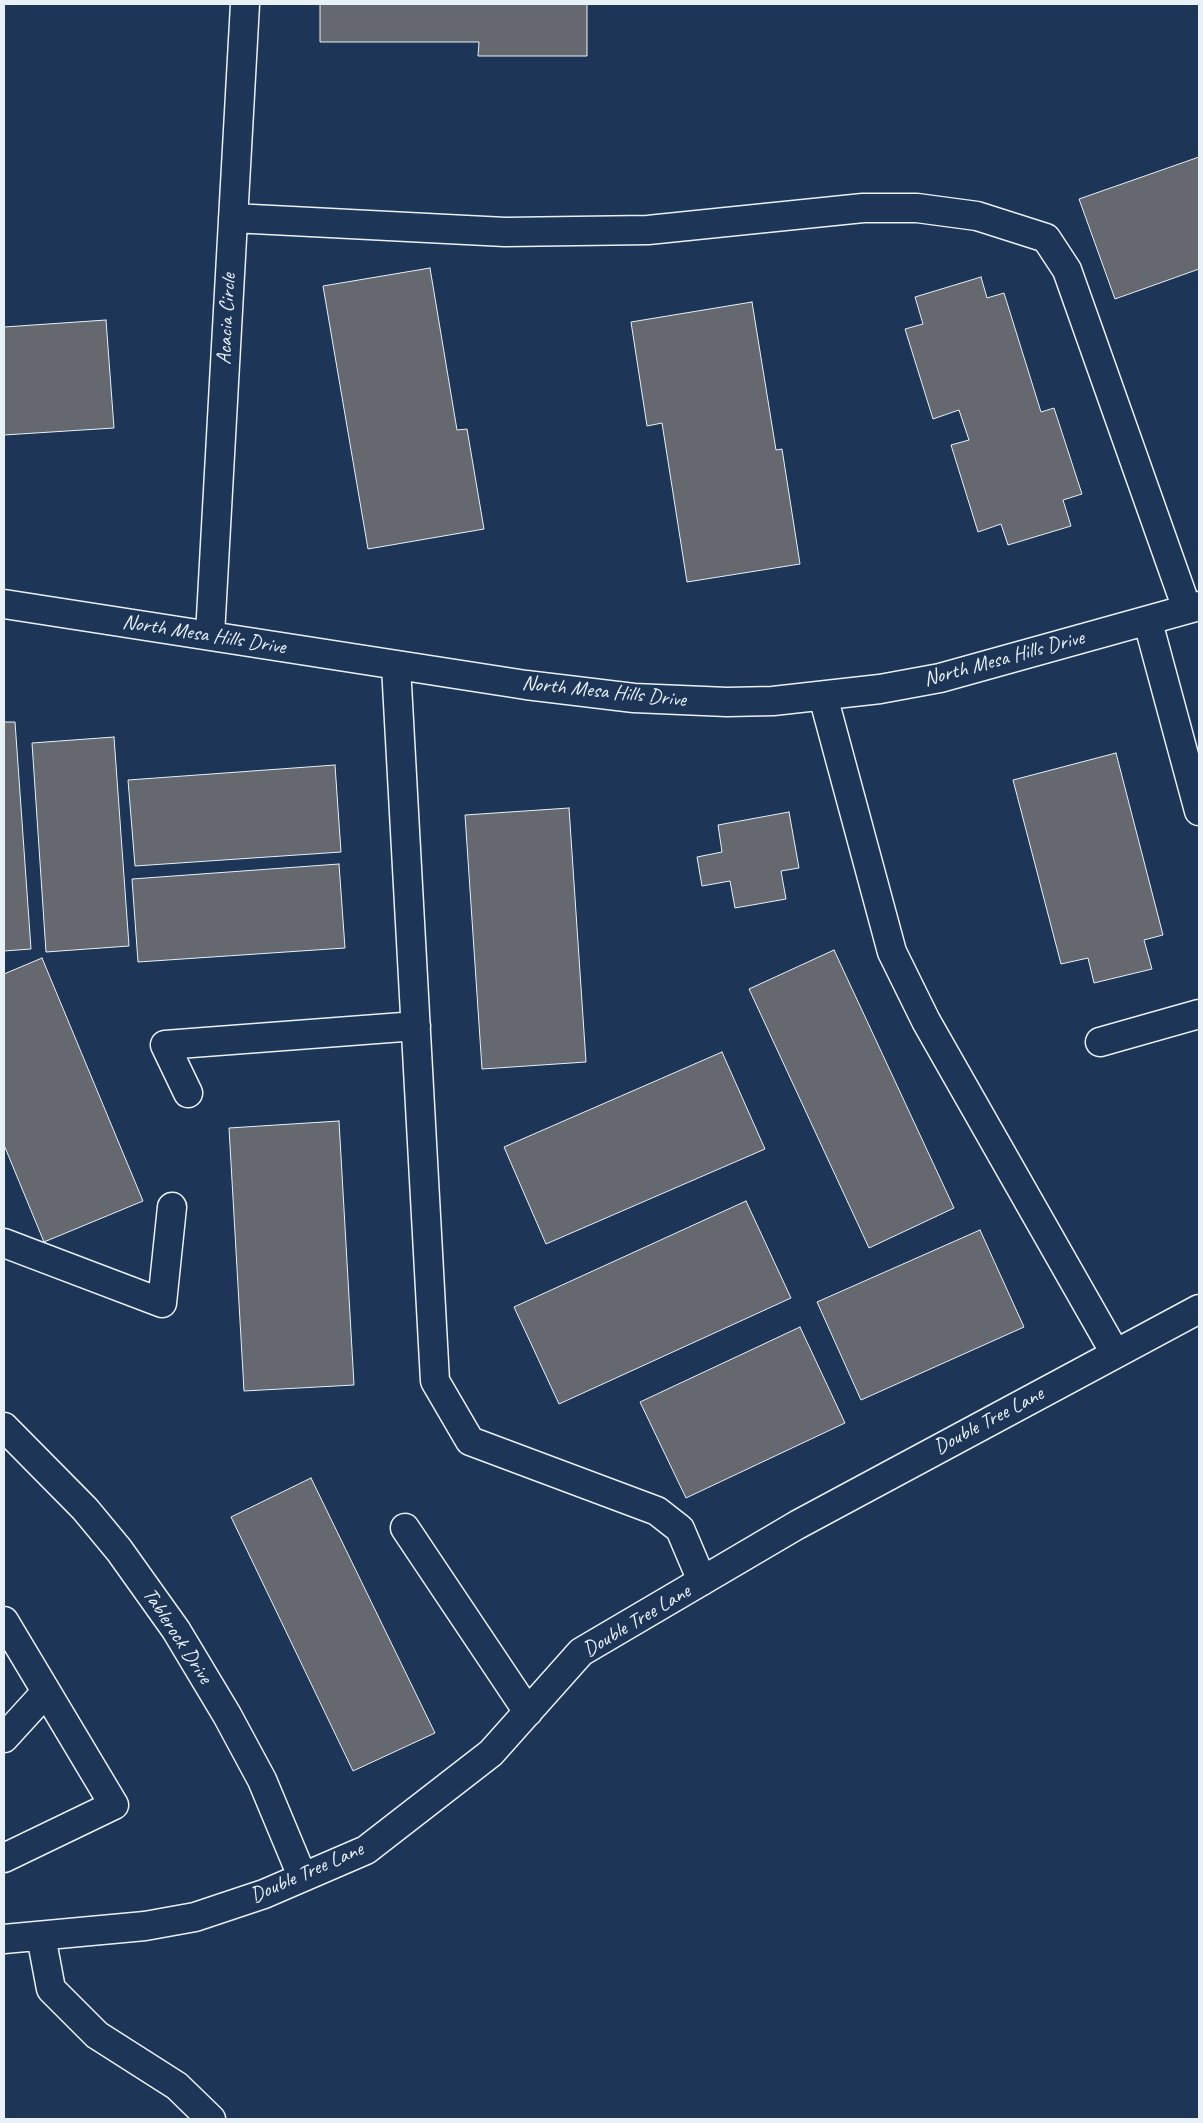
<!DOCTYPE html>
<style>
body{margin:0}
#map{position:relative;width:1203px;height:2123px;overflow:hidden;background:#1d3557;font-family:Caveat,sans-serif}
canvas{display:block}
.frame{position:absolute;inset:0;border:5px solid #e8f1f8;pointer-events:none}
</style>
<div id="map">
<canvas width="1203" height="2123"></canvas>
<div class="frame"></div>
</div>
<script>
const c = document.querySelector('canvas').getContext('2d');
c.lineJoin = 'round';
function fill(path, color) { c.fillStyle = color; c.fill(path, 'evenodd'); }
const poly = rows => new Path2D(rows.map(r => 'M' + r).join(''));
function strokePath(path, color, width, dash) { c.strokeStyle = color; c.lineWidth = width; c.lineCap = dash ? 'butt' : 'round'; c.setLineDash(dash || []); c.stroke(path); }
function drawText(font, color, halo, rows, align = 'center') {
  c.font = font + ' Caveat,sans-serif'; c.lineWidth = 4.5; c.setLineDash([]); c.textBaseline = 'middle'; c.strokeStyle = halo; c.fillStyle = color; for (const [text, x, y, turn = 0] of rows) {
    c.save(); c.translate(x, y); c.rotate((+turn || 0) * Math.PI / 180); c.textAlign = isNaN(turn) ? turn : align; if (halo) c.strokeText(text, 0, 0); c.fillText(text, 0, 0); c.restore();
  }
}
const building = poly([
 [320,4,587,4,587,56,478,56,479,42,320,42,320,4],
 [1199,157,1199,269,1115,299,1079,199,1199,157],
 [430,268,457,430,467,429,484,529,368,549,323,286,430,268],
 [981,277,987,298,1004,293,1041,412,1054,408,1082,494,1063,500,1071,526,1008,545,1001,524,978,532,951,445,969,440,959,410,933,419,905,329,923,324,915,297,981,277],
 [752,302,776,450,782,449,800,564,687,582,662,423,647,426,631,322,752,302],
 [106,320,114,428,4,435,4,327,106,320],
 [4,722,15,722,31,949,4,951,4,722],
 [114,737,129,946,46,952,32,743,114,737],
 [1116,753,1163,935,1144,940,1152,969,1094,983,1088,958,1061,964,1013,780,1116,753],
 [335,765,341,852,135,866,128,780,335,765],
 [569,808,586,1062,482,1069,465,815,569,808],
 [789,812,799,868,781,871,786,899,735,908,730,881,702,886,697,857,722,852,718,825,789,812],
 [339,864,345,948,138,962,132,879,339,864],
 [834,950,954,1208,869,1248,749,989,834,950],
 [42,958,143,1201,44,1242,4,1145,4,974,42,958],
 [722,1052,765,1149,546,1244,504,1147,722,1052],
 [339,1121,354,1385,244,1391,229,1128,339,1121],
 [746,1201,791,1298,559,1404,514,1307,746,1201],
 [980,1230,1024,1327,861,1400,817,1302,980,1230],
 [800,1327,845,1423,686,1498,640,1402,800,1327],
 [311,1478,435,1733,353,1771,231,1517,311,1478]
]);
fill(building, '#65686f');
strokePath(building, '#e8f1f8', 1);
const minor = poly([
 [233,218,505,232,648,230,863,208,917,208,977,216,1046,238,1067,270,1187,609],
 [4,604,526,685,634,698,727,702,773,701,880,689,940,678,1199,606],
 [1148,622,1199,811],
 [210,635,245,4],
 [396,666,435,1381,470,1441,657,1511,680,1529,702,1581],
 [823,696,892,952,926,1021,1115,1353],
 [1100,1042,1199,1014],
 [188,1093,165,1045,416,1026],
 [4,1243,162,1303,172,1207],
 [4,1427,85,1509,119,1550,176,1630,227,1715,262,1780,302,1876],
 [405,1528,528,1712],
 [4,1621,114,1805,4,1858],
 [4,1738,46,1692],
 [41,1936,51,1989,97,2035,177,2086,211,2119],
 [4,1939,145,1926,195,1917,264,1894,366,1850,491,1753,581,1652,797,1525,1199,1309]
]);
strokePath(minor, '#e8f1f8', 31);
strokePath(minor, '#1d3557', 28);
drawText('21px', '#e8f1f8', '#1d3557', [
 ["Acacia Circle",227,319,-87],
 ["North Mesa Hills Drive",204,635,9],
 ["North Mesa Hills Drive",1004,659,-15],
 ["North Mesa Hills Drive",604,692,6],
 ["Double Tree Lane",989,1421,-28],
 ["Double Tree Lane",637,1621,-31],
 ["Tablerock Drive",177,1636,57],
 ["Double Tree Lane",307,1873,-24]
]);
</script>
